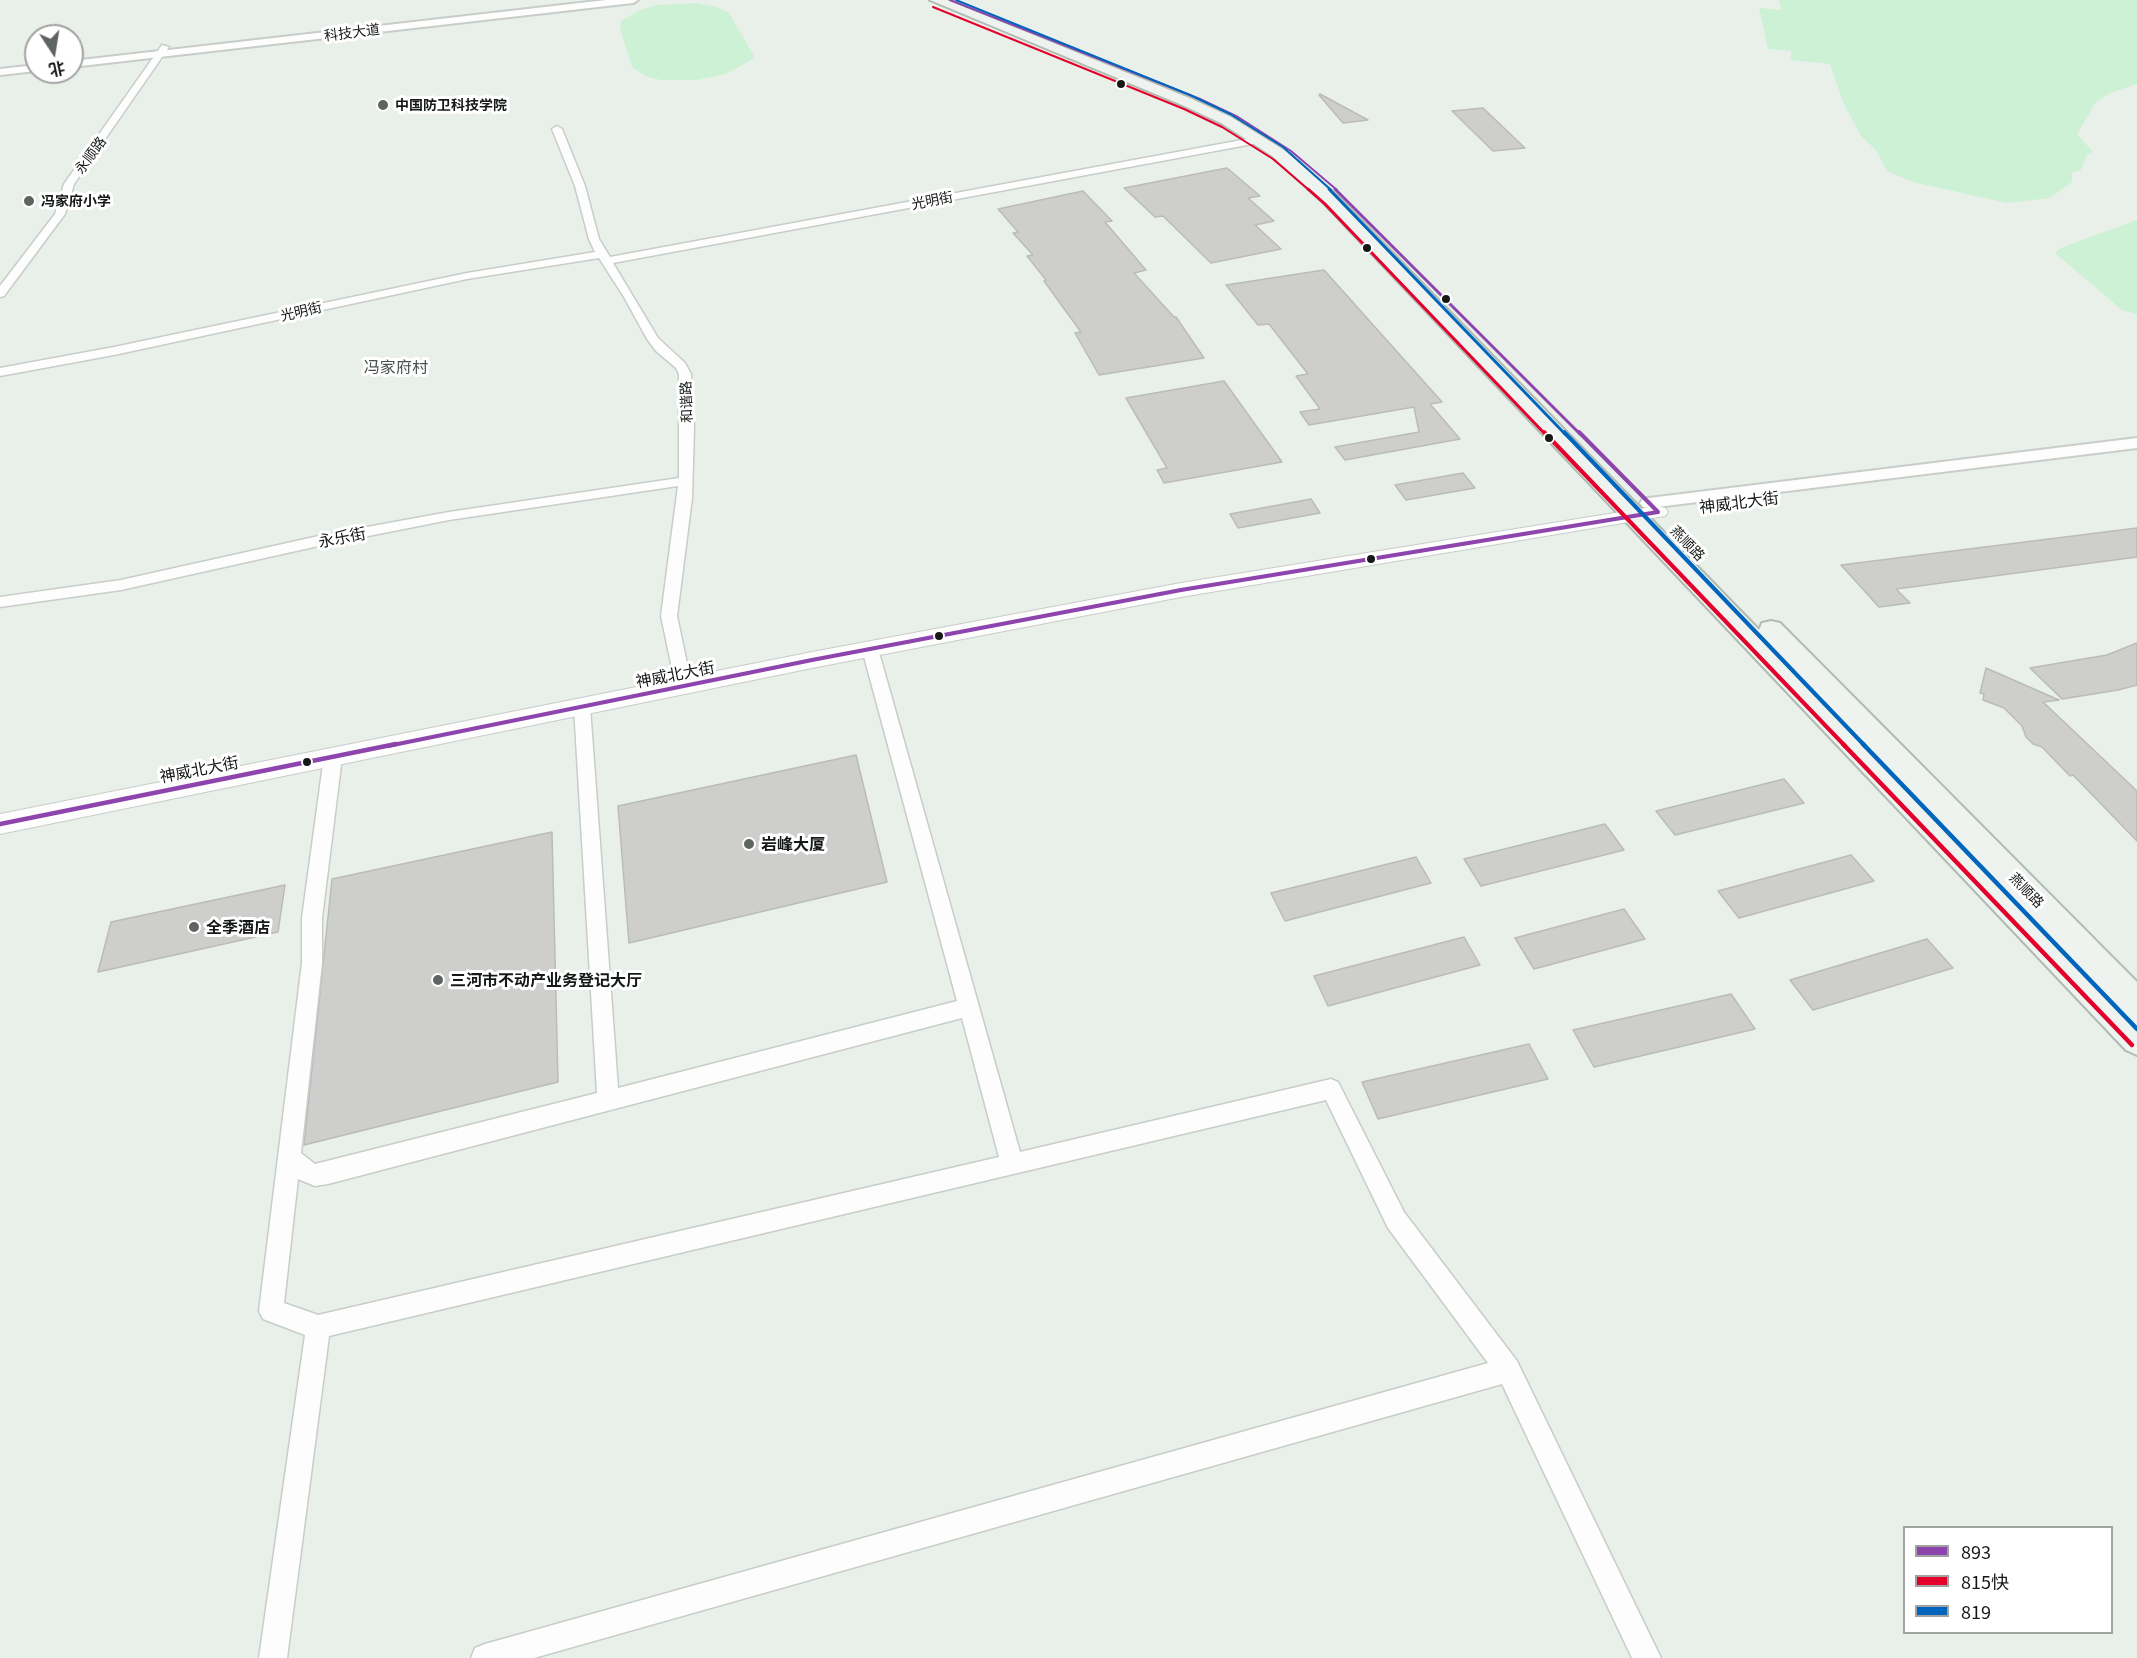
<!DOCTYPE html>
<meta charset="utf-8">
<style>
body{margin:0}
#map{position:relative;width:2137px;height:1658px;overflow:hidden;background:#e9f0ea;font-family:Georgia,"Noto Sans SC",serif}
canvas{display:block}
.legend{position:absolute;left:1903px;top:1526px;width:210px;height:108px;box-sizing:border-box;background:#fff;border:2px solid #a1a3a2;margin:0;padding:8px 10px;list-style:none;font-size:18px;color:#151916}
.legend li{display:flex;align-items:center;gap:12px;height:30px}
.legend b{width:30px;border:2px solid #a1a3a2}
.north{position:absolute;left:24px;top:24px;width:60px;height:60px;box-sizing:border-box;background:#fff;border:2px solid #a1a3a2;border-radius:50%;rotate:168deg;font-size:16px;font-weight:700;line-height:24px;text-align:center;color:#151916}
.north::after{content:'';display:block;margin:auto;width:21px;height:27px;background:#5f6460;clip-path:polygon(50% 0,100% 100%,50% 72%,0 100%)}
</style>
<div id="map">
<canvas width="2137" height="1658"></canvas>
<ul class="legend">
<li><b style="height:8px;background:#8e44ad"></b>893</li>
<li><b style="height:8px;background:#e4002b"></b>815快</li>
<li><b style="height:8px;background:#0065bd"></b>819</li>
</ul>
<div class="north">北</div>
</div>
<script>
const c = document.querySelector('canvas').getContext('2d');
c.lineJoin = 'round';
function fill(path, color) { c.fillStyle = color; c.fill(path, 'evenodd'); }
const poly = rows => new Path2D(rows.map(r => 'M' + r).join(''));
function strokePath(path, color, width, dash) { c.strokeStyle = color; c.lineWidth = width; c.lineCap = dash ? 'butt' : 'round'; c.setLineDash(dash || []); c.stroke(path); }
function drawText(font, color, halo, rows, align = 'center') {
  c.font = font + ' Georgia,"Noto Sans SC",serif'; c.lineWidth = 6; c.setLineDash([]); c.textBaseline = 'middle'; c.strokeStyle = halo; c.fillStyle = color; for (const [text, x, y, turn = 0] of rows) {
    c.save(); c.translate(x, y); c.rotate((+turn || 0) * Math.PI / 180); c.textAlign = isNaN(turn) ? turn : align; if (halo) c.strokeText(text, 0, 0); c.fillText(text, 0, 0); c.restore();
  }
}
fill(poly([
 [1779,0,2137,0,2137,84,2110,93,2096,102,2077,134,2093,152,2087,154,2081,170,2072,172,2072,182,2050,198,2007,203,1913,182,1887,171,1875,149,1861,136,1843,102,1830,64,1791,60,1791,51,1768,49,1759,8,1781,10],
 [696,3,717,7,729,13,754,56,753,59,726,74,696,80,661,80,647,77,632,67,620,29,621,21,640,10,657,5],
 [2137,220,2137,314,2122,310,2055,253,2063,247]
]), '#cdf1d4');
const building = poly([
 [1320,94,1368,120,1343,123,1319,95,1320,94],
 [1483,108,1525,148,1493,151,1452,111,1483,108],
 [1227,168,1260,196,1248,198,1274,221,1255,225,1281,249,1211,263,1163,216,1155,217,1124,188,1227,168],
 [1083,191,1112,221,1105,222,1146,270,1134,273,1174,317,1176,317,1204,358,1099,375,1075,333,1081,332,1044,281,1046,280,1027,256,1033,255,1013,233,1018,232,998,209,1083,191],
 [1324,270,1442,402,1430,404,1460,439,1345,460,1335,447,1419,432,1414,407,1309,425,1300,412,1320,409,1296,376,1308,374,1269,324,1258,325,1226,285,1324,270],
 [1224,381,1282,462,1164,483,1157,470,1167,468,1126,398,1224,381],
 [1463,473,1475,488,1406,500,1395,485,1463,473],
 [1311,499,1320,513,1238,528,1230,514,1311,499],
 [2137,528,2137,557,1896,589,1910,603,1879,607,1841,565,2137,528],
 [2137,643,2137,685,2118,690,2062,699,2030,668,2107,655,2137,643],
 [1986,668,2059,700,2043,702,2137,791,2137,841,2073,775,2070,776,2042,747,2033,744,2026,737,2022,726,2004,708,1983,700,1984,694,1980,693,1986,668],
 [856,755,887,882,629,943,618,806,856,755],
 [1784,779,1804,803,1675,835,1656,811,1784,779],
 [1605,824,1624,850,1481,886,1464,859,1605,824],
 [552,832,558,1082,304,1145,332,879,552,832],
 [1851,855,1874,881,1739,918,1718,891,1851,855],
 [1416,857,1431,883,1285,921,1271,893,1416,857],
 [285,885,278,932,98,972,111,922,285,885],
 [1624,909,1645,939,1534,969,1515,938,1624,909],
 [1464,937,1480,965,1328,1006,1314,976,1464,937],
 [1927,939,1953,968,1813,1010,1790,980,1927,939],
 [1731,994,1755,1029,1594,1067,1573,1030,1731,994],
 [1529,1044,1548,1079,1378,1119,1362,1082,1529,1044]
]);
fill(building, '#cececc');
strokePath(building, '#bbbbb8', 1.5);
const minor = poly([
 [162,45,169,47,74,184,65,214,4,296,0,297,0,286,55,214,64,184,162,45],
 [557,126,562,129,585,186,599,239,610,257,1258,137,1263,140,1258,143,613,263,658,338,685,363,691,374,694,428,692,498,677,616,689,673,687,677,681,679,675,677,673,673,661,616,678,486,449,520,323,545,121,590,0,607,0,597,121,580,323,535,449,512,679,478,679,374,676,368,656,351,647,339,624,297,599,258,467,279,114,355,0,376,0,368,114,347,467,273,595,252,589,239,575,186,552,129,557,126],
 [870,644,876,645,878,649,1020,1152,1331,1079,1338,1082,1404,1212,1517,1361,1661,1658,1632,1658,1502,1384,534,1658,471,1658,475,1648,485,1644,1488,1363,1388,1228,1326,1100,329,1336,287,1658,259,1658,305,1335,263,1319,259,1311,302,963,302,918,324,757,327,752,333,751,339,752,342,757,322,918,322,963,301,1153,315,1164,597,1093,574,707,576,703,582,701,588,703,590,707,618,1088,957,1001,862,649,864,645,870,644],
 [962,1018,999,1157,318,1315,284,1303,298,1179,315,1186,328,1184,962,1018]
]);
const tertiary = poly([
 [606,0,638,0,633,3,72,67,72,61,606,0],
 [36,65,36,71,0,75,0,69,36,65],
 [2137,438,2137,448,1649,508,1643,507,1640,503,1643,499,1649,498,2137,438]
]);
const secondary = poly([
 [1658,506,1665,508,1668,512,1665,516,1181,597,812,668,0,834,0,814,812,652,1181,583,1658,506]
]);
const primary = poly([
 [930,0,947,0,1192,99,1231,117,1284,150,1336,195,1759,630,1762,623,1771,621,1780,623,2137,982,2137,1055,2126,1050,1324,203,1272,156,1221,123,1182,105,930,0]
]);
strokePath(minor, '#c8cdc9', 3);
strokePath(tertiary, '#c8cdc9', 4);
strokePath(secondary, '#c8cdc9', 2);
strokePath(primary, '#b0bbb2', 4);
fill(minor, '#fcfdfc');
fill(tertiary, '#fcfdfc');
fill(secondary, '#fcfdfc');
fill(primary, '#eef3ef');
strokePath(poly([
 [950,0,1200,99,1238,117,1291,151,1337,190]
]), '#8e44ad', 2);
strokePath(poly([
 [1335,189,1580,434]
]), '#8e44ad', 3);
strokePath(poly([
 [1579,432,1658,512],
 [388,746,812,660,1181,590,1658,512]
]), '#8e44ad', 4);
strokePath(poly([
 [0,824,396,744]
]), '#8e44ad', 4.5);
strokePath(poly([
 [933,7,1184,109,1222,127,1273,159,1309,190]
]), '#e4002b', 2);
strokePath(poly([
 [1308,189,1325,204,1545,434]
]), '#e4002b', 3);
strokePath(poly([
 [1544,432,1845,746]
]), '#e4002b', 4);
strokePath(poly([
 [1843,744,2132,1045]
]), '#e4002b', 4.5);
strokePath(poly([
 [956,0,1190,95,1230,114,1283,147,1331,190]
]), '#0065bd', 2);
strokePath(poly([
 [1329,189,1565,434]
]), '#0065bd', 3);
strokePath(poly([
 [1564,432,1865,746]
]), '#0065bd', 4);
strokePath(poly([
 [1863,744,2137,1029]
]), '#0065bd', 4.5);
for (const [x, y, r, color] of [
 [1121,84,5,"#151916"],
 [383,105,6,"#5f6460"],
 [29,201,6,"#5f6460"],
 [1367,248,5,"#151916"],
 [1446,299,5,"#151916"],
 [1549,438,5,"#151916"],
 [1371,559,5,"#151916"],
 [939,636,5,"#151916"],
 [307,762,5,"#151916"],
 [749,844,6,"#5f6460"],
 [194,927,6,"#5f6460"],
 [438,980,6,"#5f6460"]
]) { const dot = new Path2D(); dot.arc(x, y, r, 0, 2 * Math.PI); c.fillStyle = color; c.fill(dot); strokePath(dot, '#fff', 2); }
drawText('14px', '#151916', '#fff', [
 ["科技大道",352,32,-7],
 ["永顺路",90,155,-54],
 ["光明街",932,200,-11],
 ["光明街",301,311,-13],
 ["和谐路",686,402,-92],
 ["燕顺路",1688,543,46],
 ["燕顺路",2027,890,46]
]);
drawText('bold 14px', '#151916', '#fff', [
 ["中国防卫科技学院",395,105],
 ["冯家府小学",41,201]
], 'left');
drawText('16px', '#4a544c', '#fff', [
 ["冯家府村",396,367]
]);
drawText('16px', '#151916', '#fff', [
 ["神威北大街",1739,502,-7],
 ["永乐街",342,537,-11],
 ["神威北大街",675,674,-11],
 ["神威北大街",199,769,-11]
]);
drawText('bold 16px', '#151916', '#fff', [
 ["岩峰大厦",761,844],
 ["全季酒店",206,927],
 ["三河市不动产业务登记大厅",450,980]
], 'left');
</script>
